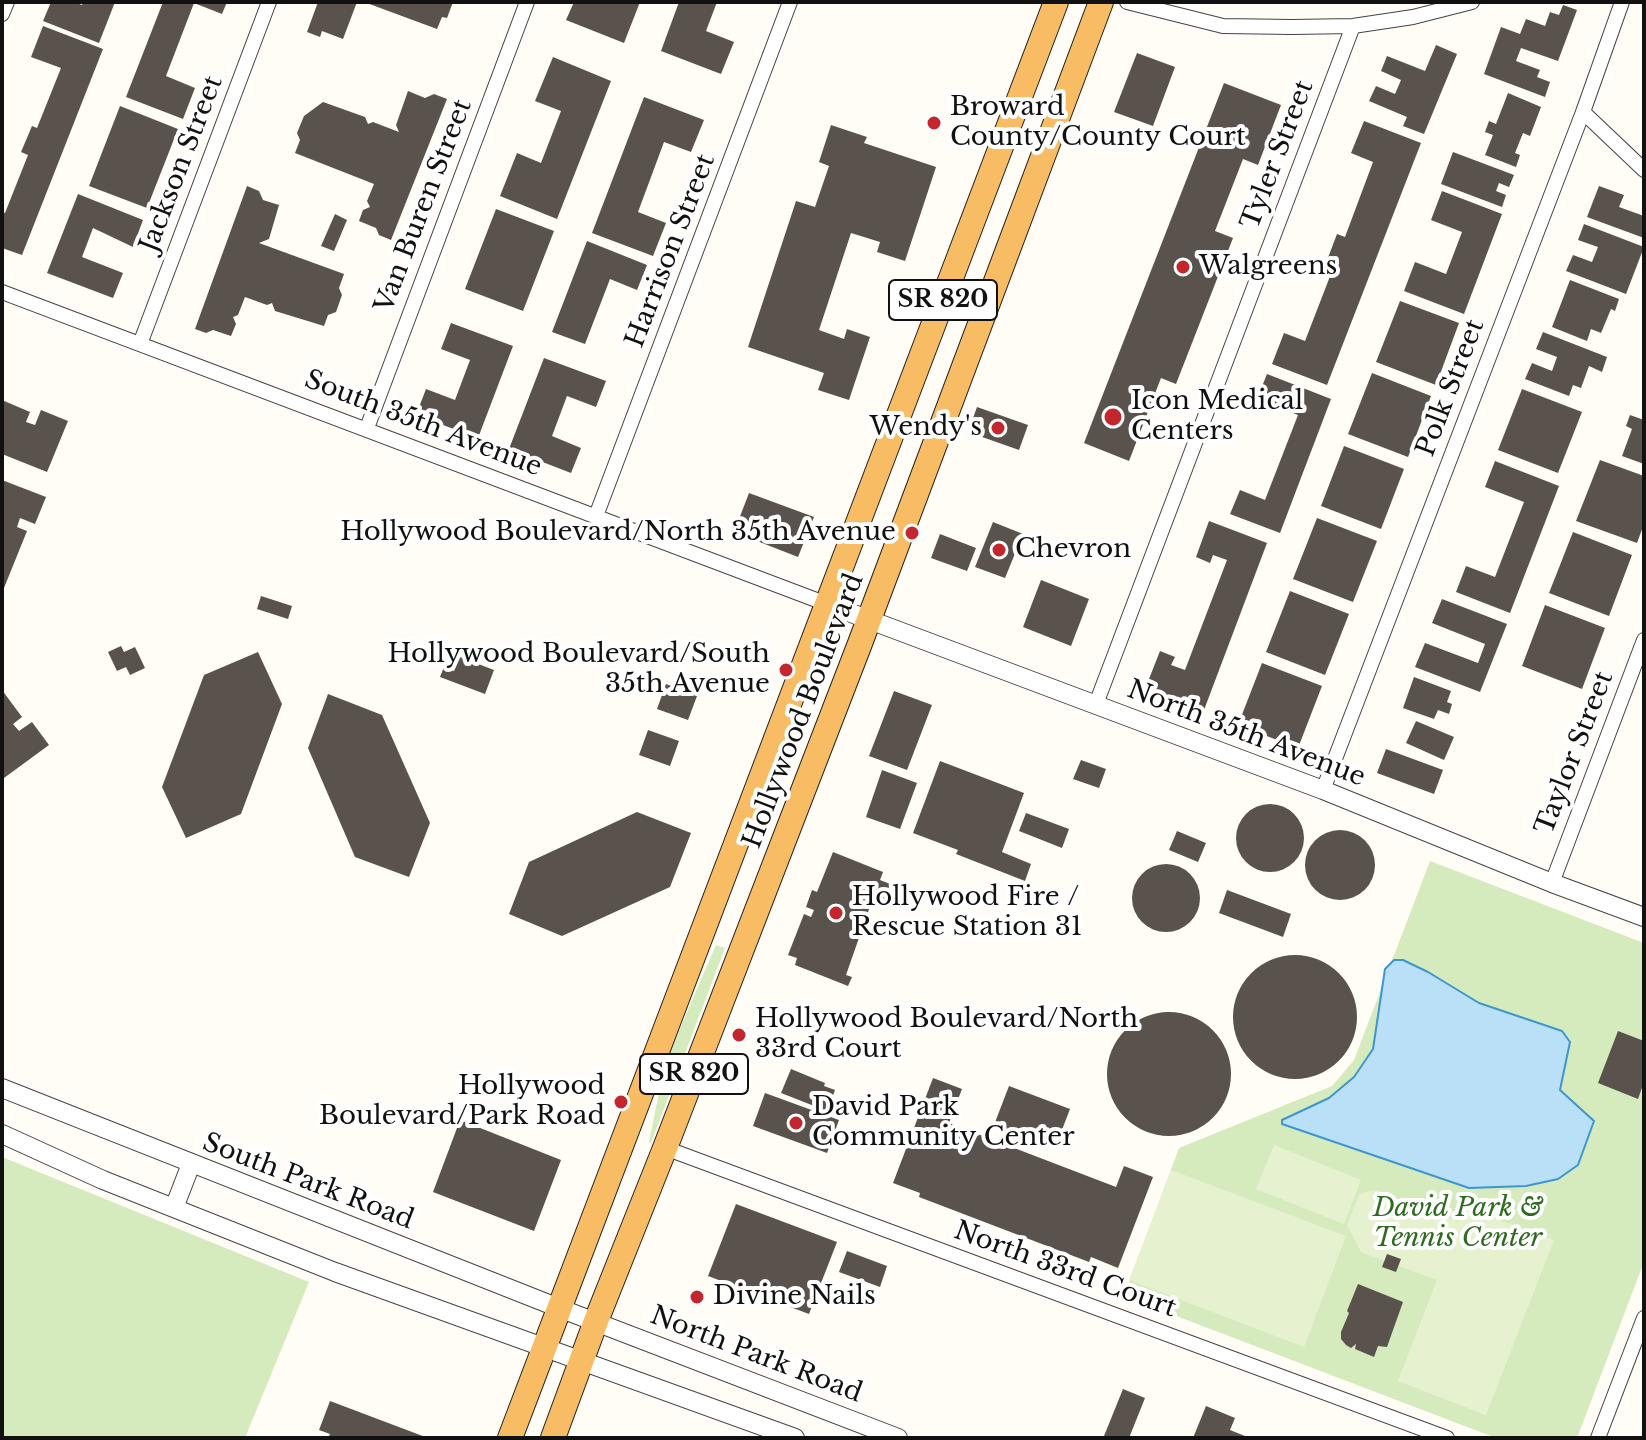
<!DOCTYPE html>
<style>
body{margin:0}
#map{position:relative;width:1646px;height:1440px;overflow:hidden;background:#fffdf5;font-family:"Libre Baskerville",serif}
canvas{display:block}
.frame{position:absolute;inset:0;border:4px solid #111;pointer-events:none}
</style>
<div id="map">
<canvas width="1646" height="1440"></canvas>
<div class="frame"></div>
</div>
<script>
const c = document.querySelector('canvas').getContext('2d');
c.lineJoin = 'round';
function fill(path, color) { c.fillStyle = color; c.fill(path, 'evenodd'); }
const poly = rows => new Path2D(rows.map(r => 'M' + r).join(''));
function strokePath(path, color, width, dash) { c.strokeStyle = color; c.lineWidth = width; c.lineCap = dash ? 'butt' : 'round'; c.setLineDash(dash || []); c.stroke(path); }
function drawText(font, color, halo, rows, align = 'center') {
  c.font = font + ' "Libre Baskerville",serif'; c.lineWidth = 8; c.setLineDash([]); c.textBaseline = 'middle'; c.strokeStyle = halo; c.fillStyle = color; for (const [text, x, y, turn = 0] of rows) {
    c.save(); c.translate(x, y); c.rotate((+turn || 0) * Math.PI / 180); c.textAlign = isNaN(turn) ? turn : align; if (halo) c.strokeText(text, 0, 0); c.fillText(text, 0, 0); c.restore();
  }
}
fill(poly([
 [1430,861,1644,943,1644,1262,1577,1438,1496,1438,1124,1296,1179,1148,1332,1086,1354,1060],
 [716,945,725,948,651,1143,649,1142,665,1063],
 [2,1157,309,1282,245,1438,2,1438]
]), '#d5ebbd');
fill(poly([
 [1274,1145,1361,1180,1344,1224,1256,1189],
 [1171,1170,1346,1236,1304,1347,1129,1280],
 [1375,1190,1458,1222,1464,1207,1554,1240,1486,1415,1398,1381,1437,1280,1361,1252,1347,1225,1360,1193]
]), '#e6f2cf');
const water = poly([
 [1394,960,1403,960,1428,972,1479,1003,1562,1031,1570,1042,1560,1090,1594,1121,1578,1165,1558,1179,1526,1186,1469,1188,1282,1124,1282,1120,1329,1098,1354,1077,1373,1049,1385,969,1394,960]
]);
fill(water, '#b9e0f7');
strokePath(water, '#3f96cf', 2);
fill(poly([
 [51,2,74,2,82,5,83,2,115,2,99,43,43,21],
 [163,2,227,2,222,14,194,3,166,76,195,88,183,119,126,97],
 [318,2,357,2,343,39,322,31,320,37,307,32],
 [364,2,453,2,447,18,442,17,437,29],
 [574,2,640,2,624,43,566,20],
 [679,2,717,2,706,31,734,42,721,74,661,51],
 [1563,5,1577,10,1558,61,1521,48,1516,61,1540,70,1537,77,1550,82,1545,97,1484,74,1501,27,1520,34,1526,19,1545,26,1550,12,1559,15],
 [43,26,103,49,22,255,2,248,2,212,5,213,28,155,21,152,32,126,37,128,61,68,31,57],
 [1436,45,1457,54,1424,134,1403,126,1407,117,1369,101,1376,86,1395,94,1401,80,1381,71,1387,56,1425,71],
 [1137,53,1175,67,1153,126,1114,112],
 [553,57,611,81,557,219,500,196,517,153,541,163,561,111,535,101],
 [1224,83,1281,105,1258,165,1243,159,1215,231,1233,238,1176,384,1161,378,1129,461,1084,443],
 [408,91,425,98,434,94,447,99,391,240,379,235,376,228,359,221,363,210,370,207,367,201,374,184,295,153,300,140,297,133,304,116,323,102,365,117,368,124,373,122,399,132,396,125],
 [1508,93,1541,107,1530,136,1523,133,1515,153,1520,155,1516,167,1485,155,1493,135,1485,132,1489,121,1496,124],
 [644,97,704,120,691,152,664,142,638,212,666,223,653,256,592,233],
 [120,106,178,129,147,208,89,186],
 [1364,121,1421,143,1327,385,1272,364,1284,333,1305,341,1334,266,1326,263,1337,234,1345,237,1373,162,1351,153],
 [831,125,867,137,864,143,936,167,905,261,877,252,880,242,851,233,819,330,844,339,847,329,870,337,849,400,818,390,824,373,748,347,796,201,815,207,829,166,819,162],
 [1453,152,1514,175,1509,187,1499,183,1496,191,1506,195,1502,207,1441,184],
 [247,186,259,191,263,200,279,205,269,239,259,243,344,274,339,288,342,295,336,312,328,315,324,326,275,311,272,303,267,305,245,297,238,315,233,317,236,324,231,336,213,330,206,333,195,329],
 [1599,186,1624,195,1619,207,1644,216,1644,238,1587,217],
 [1442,191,1502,214,1464,314,1404,291,1415,262,1446,274,1462,232,1431,220],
 [78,194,143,220,133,247,93,228,82,257,123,273,113,298,47,273],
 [496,209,554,231,523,311,465,289],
 [335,214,347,220,334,251,321,246],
 [1584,224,1644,247,1626,294,1566,271,1573,255,1592,262,1598,247,1578,240],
 [587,241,647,265,637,290,610,279,585,344,552,332],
 [1570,280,1619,299,1615,311,1611,309,1601,333,1591,329,1587,341,1552,327],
 [1400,301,1459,323,1436,385,1376,362],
 [451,323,513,346,478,438,416,415,426,389,455,400,470,360,441,349],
 [1543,332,1607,357,1602,372,1589,366,1581,388,1573,385,1569,396,1525,379,1532,363,1552,371,1557,357,1536,349],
 [544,358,606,381,596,407,567,396,552,436,581,448,571,473,509,449],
 [1372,373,1431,396,1408,457,1348,434],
 [1267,374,1331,399,1280,533,1230,514,1240,490,1265,500,1298,415,1257,399],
 [1522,389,1582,412,1558,473,1498,450],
 [2,400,30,412,26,422,35,425,41,410,68,421,47,472,2,454],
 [977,407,1028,425,1019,450,968,432],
 [1630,415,1644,420,1644,464,1622,456,1632,429,1626,426],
 [1344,446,1404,469,1381,529,1321,506],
 [1600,460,1644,476,1644,524,1637,543,1576,521],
 [1495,461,1559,486,1510,613,1456,592,1466,566,1495,577,1524,502,1485,487],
 [2,480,46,497,35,524,20,518,17,527,27,531,4,588,2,587],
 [749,493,814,517,798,557,734,532],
 [1317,518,1377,541,1353,602,1293,579],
 [1209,521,1267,543,1204,710,1151,690,1154,681,1149,679,1160,651,1175,657,1171,665,1185,670,1227,560,1213,555,1210,563,1196,557],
 [993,522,1023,534,1005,578,975,567],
 [1573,532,1632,555,1609,616,1549,593],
 [940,534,976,548,967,571,931,558],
 [1041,580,1089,599,1071,646,1023,627],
 [1290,591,1349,614,1325,675,1266,652],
 [261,596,292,606,288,619,257,609],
 [1442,599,1507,624,1480,692,1415,667,1425,643,1478,663,1485,644,1432,623],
 [1545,605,1605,628,1582,689,1522,666],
 [121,646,124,652,135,647,145,668,130,675,126,667,117,671,108,652],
 [258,652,282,704,241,814,186,838,162,787,204,675],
 [460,657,494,670,485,694,440,677,444,667,454,671],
 [1262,663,1322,686,1298,748,1238,725],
 [1414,677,1451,691,1447,702,1452,704,1449,714,1438,710,1434,719,1403,708],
 [666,684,697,696,688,720,657,709],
 [2,690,22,717,13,724,19,731,32,722,49,745,4,778,2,775],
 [894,691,932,705,907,770,869,756],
 [328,694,382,715,430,823,409,877,355,857,308,748],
 [1416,721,1454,737,1444,760,1406,743],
 [648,730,679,741,670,766,639,755],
 [1386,749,1443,770,1434,794,1377,773],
 [1081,760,1106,769,1099,788,1073,779],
 [940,761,1024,793,1002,852,1031,864,1025,881,956,854,958,850,913,833],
 [882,770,917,783,900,829,866,817],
 '1236 838a34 34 0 1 1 68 0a34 34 0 1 1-68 0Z',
 [637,812,691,833,670,887,562,936,509,914,529,862],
 [1026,813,1069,829,1062,848,1019,831],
 '1305 865a35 35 0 1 1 70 0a35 35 0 1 1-70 0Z',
 [1177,831,1206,843,1198,862,1169,850],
 [833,852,883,872,880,880,890,884,885,899,874,895,846,975,852,977,848,986,795,965,797,958,788,955,804,914,811,917,814,910,806,907,812,890,817,892],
 '1132 898a34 34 0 1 1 68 0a34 34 0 1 1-68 0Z',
 [1227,890,1291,914,1283,937,1219,913],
 '1233 1017a62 62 0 1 1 124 0a62 62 0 1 1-124 0Z',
 '1107 1074a62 62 0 1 1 124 0a62 62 0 1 1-124 0Z',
 [1618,1031,1644,1041,1644,1082,1638,1099,1598,1083],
 [791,1069,825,1083,824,1086,835,1090,827,1111,781,1093],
 [933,1078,962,1089,949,1123,1116,1187,1124,1166,1153,1177,1118,1268,1091,1257,1089,1262,919,1197,920,1193,893,1183],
 [1009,1086,1070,1109,1055,1148,994,1125],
 [765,1093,839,1120,827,1153,753,1126],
 [460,1120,561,1160,534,1231,433,1192],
 [736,1204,837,1242,809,1314,708,1276],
 [847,1251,887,1266,880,1287,839,1272],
 [1387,1254,1401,1259,1396,1272,1382,1267],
 [1358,1284,1403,1302,1387,1347,1378,1346,1374,1357,1355,1349,1356,1344,1351,1348,1346,1345,1341,1339,1341,1332,1349,1313,1347,1311],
 [1123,1389,1145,1398,1129,1438,1108,1438,1104,1436],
 [330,1401,428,1438,328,1438,330,1434,319,1430],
 [1206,1406,1235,1418,1230,1430,1250,1438,1193,1438]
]), '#5a524d');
const minor = poly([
 [1127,2,1223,26,1292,27,1353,26,1413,17,1472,2],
 [2,14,7,2],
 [1583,112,1644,170],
 [2,292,827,604],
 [140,344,269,2],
 [367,428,527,2],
 [596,516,790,2],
 [1096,704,1353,26],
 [1323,790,1583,112,1622,2],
 [1552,883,1644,640],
 [665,1148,1447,1438],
 [1598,1438,1644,1318]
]);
const tertiary = poly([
 [827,604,1323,790,1552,883,1644,917],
 [2,1088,559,1308,898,1438],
 [2,1134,103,1180,335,1272,795,1438],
 [174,1208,191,1164]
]);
const trunk = poly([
 [510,1438,1056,2],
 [553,1438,596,1321,665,1148,859,646,1101,2]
]);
strokePath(minor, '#444', 16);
strokePath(tertiary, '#444', 20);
strokePath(trunk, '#222', 26);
strokePath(minor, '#fff', 14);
strokePath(tertiary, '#fff', 18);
strokePath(trunk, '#f7bc64', 24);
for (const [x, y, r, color] of [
 [934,123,8,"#c4262e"],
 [1183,267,8,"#c4262e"],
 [1113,417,10,"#c4262e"],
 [998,428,8,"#c4262e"],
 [912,533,8,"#c4262e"],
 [999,550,8,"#c4262e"],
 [786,670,8,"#c4262e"],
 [836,913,8,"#c4262e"],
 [739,1035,8,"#c4262e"],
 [621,1102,8,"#c4262e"],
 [796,1123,8,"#c4262e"],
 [697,1297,8,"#c4262e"]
]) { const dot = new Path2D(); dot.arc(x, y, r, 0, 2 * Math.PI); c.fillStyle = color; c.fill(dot); strokePath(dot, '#fff', 3); }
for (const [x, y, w] of [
 [943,300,108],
 [694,1074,108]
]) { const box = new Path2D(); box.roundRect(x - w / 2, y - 20, w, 40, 6); c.fillStyle = '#fff'; c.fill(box); strokePath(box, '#111', 2); }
drawText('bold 24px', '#111', null, [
 ["SR 820",943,300],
 ["SR 820",694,1074]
]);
drawText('26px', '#111', '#fff', [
 ["Broward",950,108],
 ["County/County Court",950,138],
 ["Walgreens",1199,267],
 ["Icon Medical",1131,402],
 ["Centers",1131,432],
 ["Wendy's",982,428,"right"],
 ["Hollywood Boulevard/North 35th Avenue",896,533,"right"],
 ["Chevron",1015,550],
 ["Hollywood Boulevard/South",770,655,"right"],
 ["35th Avenue",770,685,"right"],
 ["Hollywood Fire /",852,898],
 ["Rescue Station 31",852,928],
 ["Hollywood Boulevard/North",755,1020],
 ["33rd Court",755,1050],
 ["Hollywood",605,1087,"right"],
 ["Boulevard/Park Road",605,1117,"right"],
 ["David Park",812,1108],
 ["Community Center",812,1138],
 ["Divine Nails",713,1297]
], 'left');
drawText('26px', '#111', '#fff', [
 ["Tyler Street",1278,155,-69],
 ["Jackson Street",182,164,-69],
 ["Van Buren Street",424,206,-69],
 ["Harrison Street",671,251,-69],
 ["Polk Street",1451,388,-69],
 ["South 35th Avenue",423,424,21],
 ["Hollywood Boulevard",804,711,-69],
 ["North 35th Avenue",1246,734,21],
 ["Taylor Street",1575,753,-69],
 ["South Park Road",308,1182,21],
 ["North 33rd Court",1065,1270,20],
 ["North Park Road",756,1355,21]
]);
drawText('italic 26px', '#2f6b1f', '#fff', [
 ["David Park &",1458,1209],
 ["Tennis Center",1458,1239]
]);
</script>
